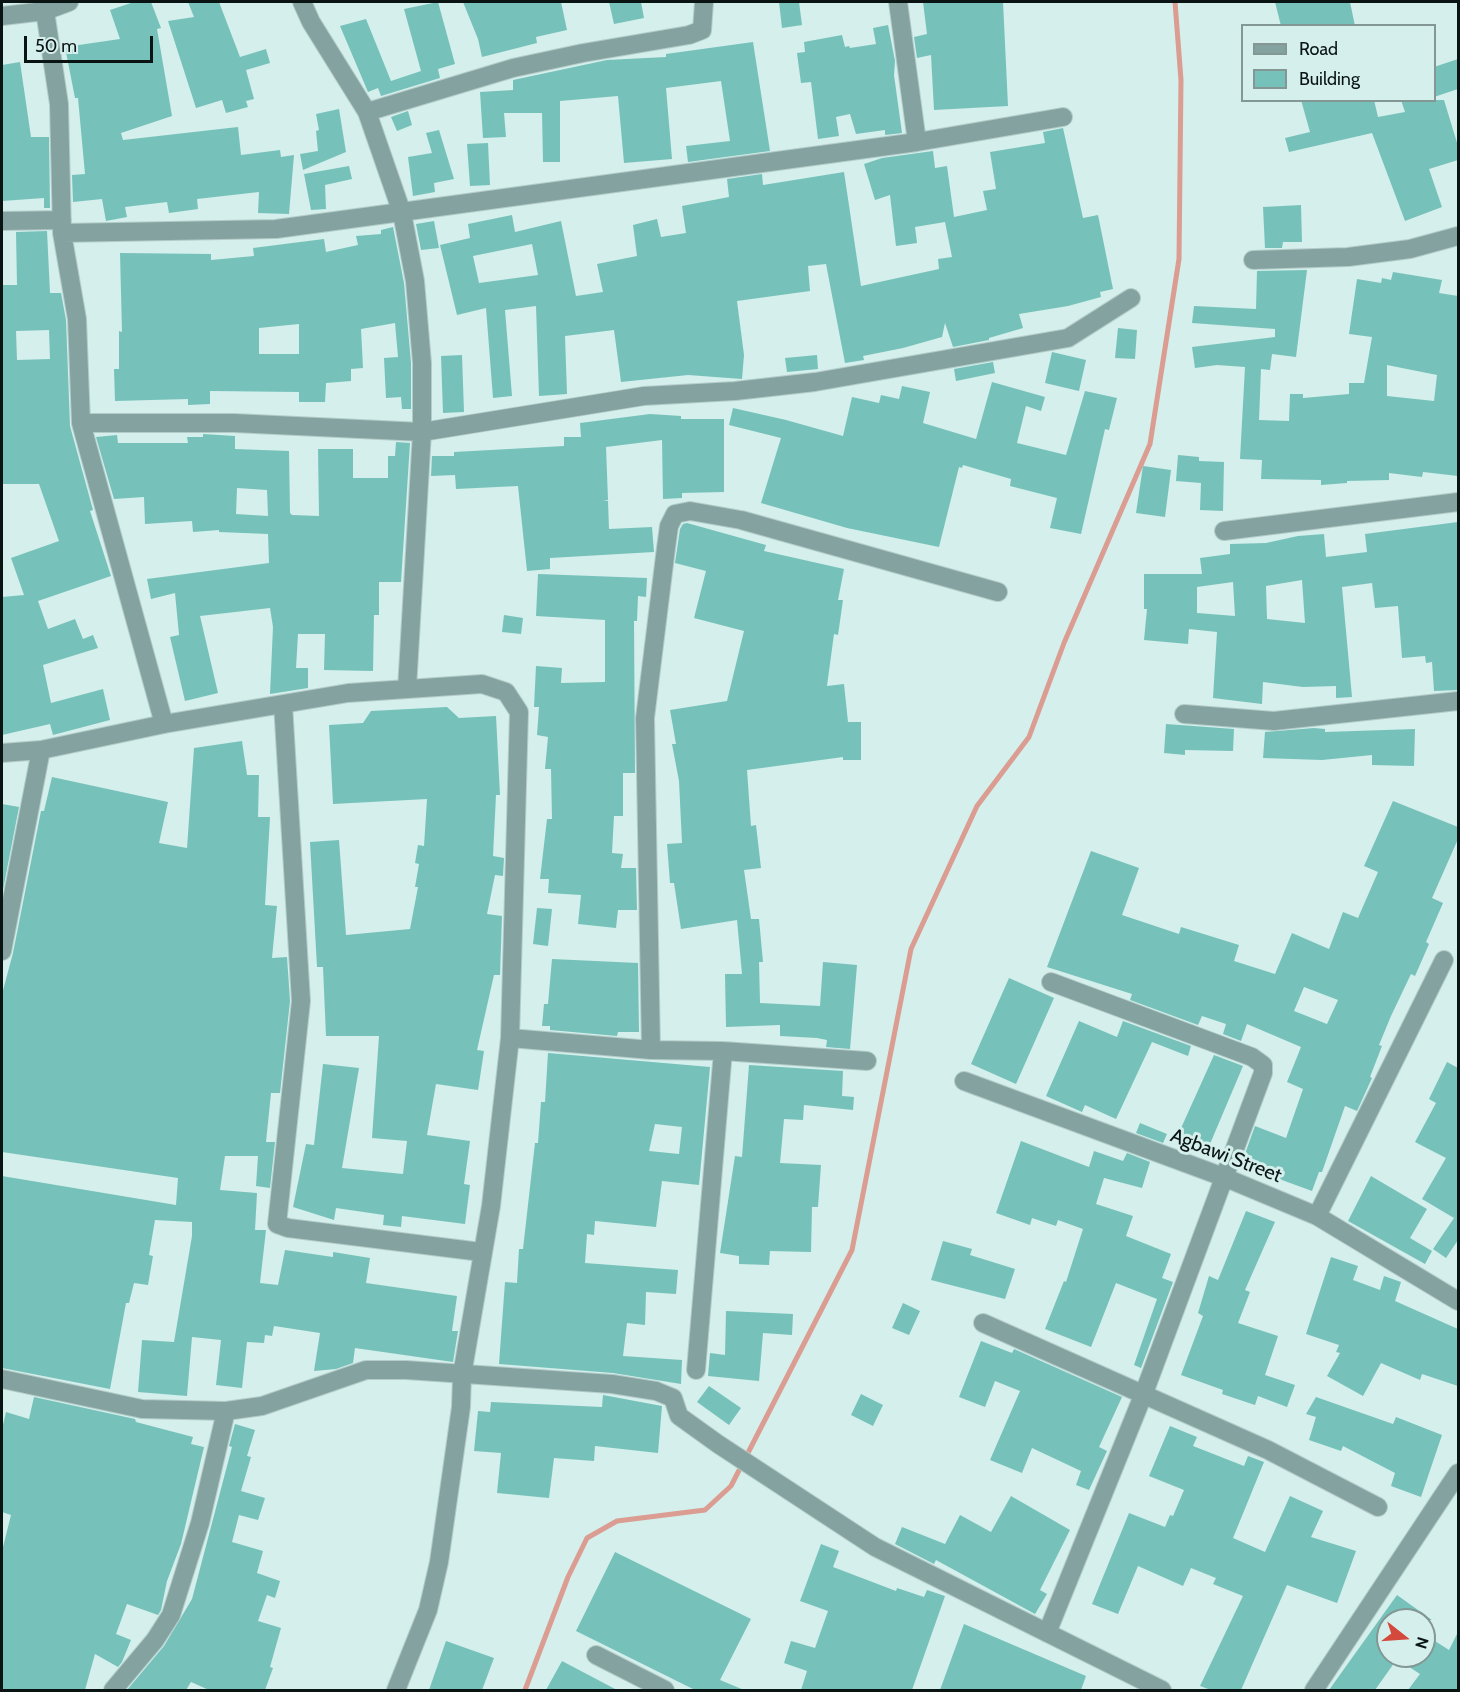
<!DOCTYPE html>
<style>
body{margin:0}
#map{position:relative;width:1460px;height:1692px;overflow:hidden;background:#d4efec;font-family:Cabin,sans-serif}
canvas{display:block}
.frame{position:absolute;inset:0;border:3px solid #0a1413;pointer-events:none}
.legend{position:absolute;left:1241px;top:24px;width:195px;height:78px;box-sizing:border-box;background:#d4efec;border:2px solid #839795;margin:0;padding:8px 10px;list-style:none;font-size:18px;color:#0a1413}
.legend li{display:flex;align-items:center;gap:12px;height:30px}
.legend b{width:30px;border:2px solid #839795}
.north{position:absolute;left:1376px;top:1608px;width:60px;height:60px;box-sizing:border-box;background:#d4efec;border:2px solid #839795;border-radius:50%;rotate:107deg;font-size:16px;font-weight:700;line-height:24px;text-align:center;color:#0a1413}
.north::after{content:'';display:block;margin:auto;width:21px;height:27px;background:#d5483c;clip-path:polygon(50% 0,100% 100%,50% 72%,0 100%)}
.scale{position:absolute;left:24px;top:36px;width:129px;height:27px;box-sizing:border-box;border:3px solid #0a1413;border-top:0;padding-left:8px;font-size:18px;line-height:21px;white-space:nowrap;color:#0a1413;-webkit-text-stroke:4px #d4efec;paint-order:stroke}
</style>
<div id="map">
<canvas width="1460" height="1692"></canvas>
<div class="frame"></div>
<ul class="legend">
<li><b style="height:8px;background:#84a3a0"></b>Road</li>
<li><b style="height:16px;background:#76c2ba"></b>Building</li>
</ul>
<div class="north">N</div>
<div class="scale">50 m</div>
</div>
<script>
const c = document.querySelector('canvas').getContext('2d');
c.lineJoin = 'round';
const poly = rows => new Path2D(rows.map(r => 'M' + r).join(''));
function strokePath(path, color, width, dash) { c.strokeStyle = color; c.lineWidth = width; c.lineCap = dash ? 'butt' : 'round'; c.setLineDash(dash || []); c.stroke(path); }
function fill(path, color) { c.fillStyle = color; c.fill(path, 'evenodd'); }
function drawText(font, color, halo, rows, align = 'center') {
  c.font = font + ' Cabin,sans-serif'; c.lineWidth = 6; c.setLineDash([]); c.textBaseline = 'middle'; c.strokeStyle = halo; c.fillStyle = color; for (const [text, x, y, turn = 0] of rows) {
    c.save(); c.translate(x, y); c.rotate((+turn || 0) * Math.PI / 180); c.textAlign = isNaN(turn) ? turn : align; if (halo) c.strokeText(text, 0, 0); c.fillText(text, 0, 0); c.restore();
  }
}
strokePath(poly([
 [525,1690,568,1577,587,1538,617,1521,705,1510,731,1486,852,1250,911,949,977,806,1029,737,1064,643,1150,444,1179,259,1181,80,1175,2]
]), '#db9c92', 5);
fill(poly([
 [134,2,151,2,161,28,157,29,172,116,121,133,123,140,238,127,241,155,280,150,281,157,294,155,289,214,258,213,259,192,197,199,198,209,169,213,167,202,125,207,127,217,106,221,102,199,73,202,72,175,85,174,78,98,75,98,65,47,120,39,110,10],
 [188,2,219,2,240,57,266,49,270,63,246,70,254,99,246,101,248,107,226,113,222,100,196,108,168,21,194,17],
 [438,2,455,64,438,69,440,78,381,96,378,88,368,92,340,26,366,19,391,81,421,71,404,9],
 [463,2,561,2,567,30,536,37,537,43,482,57,478,39],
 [609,2,641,2,644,18,614,24],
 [779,2,799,2,802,25,782,28],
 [923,2,1003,2,1008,106,934,110,931,55,917,58,914,37,927,34],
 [1275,2,1350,2,1355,26,1281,26],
 [888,25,895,61,894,75,902,133,885,135,885,130,856,134,850,114,836,117,839,136,818,139,811,82,801,83,797,53,805,52,804,42,842,35,845,47,849,46,850,48,876,44,873,28],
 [753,42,770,151,688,162,686,146,730,141,721,81,666,88,672,159,624,163,618,96,560,101,560,162,543,162,542,113,504,113,506,137,483,138,480,92,513,90,513,80,607,60,666,57,666,54],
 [1458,59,1458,89,1434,97,1434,67],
 [20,62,31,137,49,137,50,208,44,208,44,198,2,201,2,65],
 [1301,100,1374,100,1378,117,1405,112,1401,100,1444,100,1458,146,1458,160,1429,169,1442,207,1405,221,1372,133,1289,152,1285,138,1310,132],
 [339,109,346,152,303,170,300,154,318,151,316,131,319,130,316,114],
 [408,111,412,125,397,131,391,117],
 [1063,128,1083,218,1098,215,1113,289,1100,292,1101,297,1068,306,1019,314,1023,328,989,338,989,340,953,347,945,323,942,337,903,348,863,356,864,360,845,363,826,264,808,266,810,291,737,301,744,355,742,379,688,375,621,382,614,330,565,336,567,394,539,396,536,306,505,310,512,396,493,398,486,308,457,315,440,245,470,238,468,224,512,215,515,232,561,221,576,296,603,292,597,264,637,256,633,225,657,219,661,237,686,233,682,206,729,197,727,179,762,174,763,185,844,172,861,286,939,269,938,259,952,257,945,222,915,227,917,243,896,246,890,195,875,200,864,164,882,158,933,151,935,168,947,166,954,217,987,210,983,191,996,189,990,152,1045,143,1043,132],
 [532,244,538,275,479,283,473,256],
 [439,130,454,179,434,183,435,192,413,196,408,157,432,153,426,133],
 [488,143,490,185,470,186,467,144],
 [349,166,352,179,325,185,326,209,311,210,304,174],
 [1301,205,1302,242,1283,242,1282,248,1265,248,1263,207],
 [434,221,439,248,421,250,416,224],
 [393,227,404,283,411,363,411,409,402,409,401,397,386,398,384,358,398,357,395,323,361,329,363,368,351,369,351,381,326,383,325,402,299,402,299,392,210,391,210,404,188,405,188,399,115,401,114,369,119,369,119,331,122,332,120,253,211,254,211,260,254,256,253,248,324,239,326,252,358,245,356,236,381,234,381,230],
 [299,324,299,354,259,354,259,328],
 [47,231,50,293,61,293,66,320,70,426,93,510,90,511,111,576,38,601,48,629,75,619,83,639,93,635,98,648,43,665,51,703,103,689,110,720,53,735,50,724,2,735,2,597,24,595,11,558,59,541,39,484,2,484,2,285,17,285,16,232],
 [49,330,50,359,17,360,16,331],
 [1307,270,1296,357,1272,354,1270,370,1261,369,1259,420,1289,421,1290,394,1303,394,1303,398,1349,394,1349,383,1364,383,1372,337,1349,334,1357,279,1381,283,1382,278,1391,280,1393,272,1442,280,1439,293,1458,296,1458,476,1423,472,1422,477,1389,473,1389,480,1347,481,1347,483,1321,485,1321,480,1261,479,1262,460,1240,459,1245,367,1217,365,1195,368,1192,347,1275,337,1275,329,1192,323,1194,306,1256,309,1257,271],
 [1387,365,1437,375,1434,401,1387,396],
 [1118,328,1137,330,1135,359,1115,358],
 [1052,352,1086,360,1079,391,1045,383],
 [462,355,464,412,443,413,441,356],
 [817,355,818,369,787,372,785,358],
 [993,362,995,373,956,381,954,369],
 [992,382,1045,397,1041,411,1026,406,1017,443,1066,455,1085,391,1117,398,1109,430,1105,429,1081,534,1050,528,1057,498,1010,486,1011,479,963,465,962,468,959,467,939,547,847,528,761,503,781,438,729,425,733,408,786,420,843,436,852,397,879,403,881,395,899,399,902,386,930,392,923,423,976,439],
 [650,414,681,416,681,419,724,419,724,492,682,493,682,498,663,499,662,440,606,447,608,500,603,500,608,501,609,529,652,527,654,552,550,558,550,569,527,571,518,486,456,489,455,475,431,476,432,456,454,456,454,452,564,446,564,437,581,437,580,423],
 [203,434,235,436,235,449,289,451,290,513,292,515,319,516,318,449,353,449,353,478,388,478,388,456,395,456,396,442,410,443,401,582,379,582,379,615,374,615,373,671,324,670,325,634,298,634,296,668,308,668,308,688,270,694,273,627,270,608,200,616,218,693,185,701,170,637,179,635,175,593,151,599,147,579,269,563,268,534,219,532,219,530,193,532,192,521,145,524,144,497,114,499,96,437,117,435,118,443,188,443,187,437,203,437],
 [237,488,267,490,268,516,236,514],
 [1178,455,1199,457,1199,461,1224,462,1223,511,1200,510,1201,483,1176,481],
 [1143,466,1171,470,1165,517,1136,513],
 [1458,522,1458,690,1434,691,1432,662,1426,663,1425,656,1402,658,1398,606,1375,608,1372,583,1342,587,1352,697,1336,698,1336,686,1303,687,1263,682,1262,704,1213,698,1217,632,1189,629,1188,644,1144,640,1147,609,1144,609,1144,574,1202,574,1200,558,1230,554,1230,544,1266,543,1298,536,1324,534,1326,557,1367,552,1365,534],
 [1302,580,1305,623,1267,619,1266,586],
 [1233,582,1235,616,1197,613,1197,587],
 [687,523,766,545,764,551,844,569,838,600,843,600,838,635,834,634,827,686,844,684,848,722,861,722,861,760,843,760,843,757,747,770,751,826,756,825,761,868,744,870,751,919,759,919,763,962,759,962,760,1003,820,1006,823,962,857,965,850,1049,826,1047,827,1040,817,1038,780,1036,780,1025,726,1027,725,974,742,974,737,920,681,929,674,883,670,883,667,844,682,843,679,781,672,744,676,744,670,710,727,701,744,631,694,618,706,571,675,563,680,529,683,524],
 [538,574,647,578,646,597,638,596,637,621,634,621,635,773,623,773,623,816,614,816,612,853,623,854,621,868,636,868,637,910,618,910,616,928,578,924,581,895,548,893,549,879,540,879,547,819,552,819,551,769,545,769,548,737,537,735,539,707,534,707,536,666,562,668,561,683,605,682,605,620,536,616],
 [504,615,523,618,521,634,502,632],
 [447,707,459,718,496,716,500,795,496,795,493,856,504,858,503,876,495,875,487,914,502,916,500,975,494,975,477,1050,484,1051,478,1090,436,1084,427,1135,470,1141,464,1184,470,1185,465,1224,402,1216,401,1227,383,1225,384,1215,336,1208,334,1220,293,1207,306,1144,314,1145,323,1064,359,1068,342,1168,403,1174,407,1141,372,1138,379,1036,326,1036,323,967,317,967,310,842,339,840,346,935,410,929,418,887,415,887,419,864,415,863,418,845,424,846,427,799,333,804,329,725,363,723,371,711],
 [1166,724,1234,729,1233,751,1185,750,1185,755,1164,753],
 [1314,728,1325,729,1325,732,1415,729,1414,766,1372,765,1372,755,1322,760,1263,758,1265,732],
 [242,741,247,775,259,775,258,817,270,817,265,905,277,906,272,958,287,957,290,1001,280,1093,271,1093,266,1142,275,1142,270,1188,256,1186,258,1156,225,1156,220,1190,257,1193,255,1230,266,1230,260,1283,278,1285,285,1250,333,1257,333,1252,370,1258,366,1283,457,1296,452,1331,458,1331,453,1362,355,1348,353,1363,336,1369,314,1371,320,1333,274,1326,272,1336,265,1335,264,1343,247,1342,242,1388,216,1385,221,1340,192,1337,187,1396,138,1392,142,1340,174,1342,192,1236,192,1222,155,1220,149,1255,153,1256,148,1285,134,1283,129,1303,126,1303,110,1389,2,1368,2,1176,176,1205,178,1178,2,1152,2,994,13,953,41,811,44,811,52,777,168,802,159,843,187,848,194,748],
 [1393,801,1458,827,1458,839,1432,898,1443,903,1426,942,1429,944,1415,976,1411,974,1391,1016,1379,1045,1382,1046,1370,1077,1372,1078,1357,1111,1345,1106,1322,1172,1319,1172,1312,1191,1241,1165,1255,1126,1286,1138,1303,1089,1287,1082,1301,1047,1247,1024,1241,1041,1223,1034,1226,1024,1202,1016,1198,1025,1130,1000,1132,994,1047,967,1091,851,1139,868,1122,915,1179,934,1181,927,1239,945,1234,961,1275,974,1292,933,1329,949,1343,912,1358,918,1378,872,1364,866],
 [1304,987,1338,1000,1327,1024,1294,1011],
 [2,804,19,807,2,895],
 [537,908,552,909,548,946,533,944],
 [552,959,638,963,639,1032,618,1032,617,1036,550,1030,550,1026,542,1026,544,1004,548,1004],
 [1009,978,1054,998,1016,1084,971,1064],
 [1079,1021,1117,1037,1123,1021,1191,1046,1188,1056,1152,1042,1116,1119,1085,1105,1082,1112,1046,1096],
 [548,1053,710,1067,699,1185,662,1181,656,1227,595,1221,594,1235,587,1234,585,1263,678,1270,676,1294,646,1292,645,1325,627,1323,623,1356,682,1360,681,1384,613,1373,499,1364,505,1282,517,1283,519,1249,523,1249,535,1143,538,1143,541,1102,545,1102],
 [655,1124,682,1127,679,1154,649,1151],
 [1214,1055,1243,1066,1207,1151,1177,1137],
 [1447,1062,1458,1068,1458,1240,1446,1258,1433,1249,1454,1218,1422,1199,1446,1158,1415,1142,1436,1103,1429,1099],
 [749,1065,843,1071,842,1096,854,1097,853,1110,804,1105,803,1120,784,1119,780,1163,821,1165,818,1207,812,1207,811,1252,770,1251,769,1265,739,1264,739,1256,720,1253,735,1156,742,1157],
 [1140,1123,1167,1134,1163,1143,1136,1133],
 [1021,1141,1089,1167,1094,1151,1123,1161,1127,1153,1150,1162,1142,1188,1104,1178,1096,1204,1133,1216,1126,1236,1171,1254,1162,1278,1173,1282,1141,1368,1134,1365,1157,1299,1116,1283,1091,1347,1045,1329,1064,1281,1066,1282,1083,1229,1058,1220,1056,1226,1032,1218,1030,1225,996,1213],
 [1371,1176,1427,1209,1410,1238,1432,1251,1425,1264,1348,1221],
 [1246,1211,1275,1222,1245,1290,1250,1292,1238,1323,1278,1336,1265,1375,1295,1385,1287,1407,1258,1396,1255,1405,1222,1394,1223,1390,1181,1375,1203,1316,1198,1313,1209,1276,1218,1280],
 [943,1241,972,1249,970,1255,1015,1269,1005,1299,931,1280],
 [1331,1257,1358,1266,1353,1280,1380,1290,1384,1276,1401,1282,1395,1301,1458,1329,1458,1386,1422,1374,1420,1380,1381,1363,1363,1396,1327,1376,1340,1353,1336,1352,1339,1345,1306,1334],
 [903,1303,920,1311,909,1335,892,1328],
 [726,1311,793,1314,792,1335,763,1333,759,1381,708,1376,710,1353,725,1355],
 [981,1341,1012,1353,1014,1349,1122,1397,1099,1447,1107,1451,1089,1490,1076,1485,1081,1471,1032,1448,1022,1473,990,1460,1020,1391,995,1381,985,1407,959,1397],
 [709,1386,741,1408,729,1425,697,1402],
 [861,1394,883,1405,873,1426,851,1415],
 [603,1395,662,1406,658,1453,595,1446,594,1461,554,1458,549,1498,497,1493,501,1453,474,1451,478,1411,490,1412,491,1402,602,1407],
 [34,1397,135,1419,136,1422,193,1437,191,1444,204,1447,181,1544,167,1581,161,1610,158,1615,127,1604,116,1634,131,1640,122,1662,118,1667,95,1654,85,1690,2,1690,2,1551,11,1515,2,1512,2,1429,6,1412,29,1419],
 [1316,1397,1393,1424,1396,1417,1442,1435,1421,1497,1391,1486,1395,1473,1343,1446,1341,1451,1309,1440,1316,1417,1306,1414],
 [235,1424,255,1430,247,1456,251,1457,241,1491,265,1498,258,1520,239,1515,232,1542,263,1551,257,1573,280,1581,275,1598,267,1595,258,1621,281,1628,270,1667,273,1668,265,1690,209,1690,191,1682,186,1690,127,1690,164,1646,192,1599,232,1447,229,1446],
 [1170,1426,1197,1437,1193,1446,1244,1466,1248,1456,1264,1462,1233,1538,1265,1552,1290,1496,1323,1511,1311,1537,1356,1551,1337,1603,1287,1585,1241,1690,1211,1690,1200,1686,1243,1596,1213,1584,1216,1578,1191,1568,1183,1586,1138,1566,1118,1614,1092,1604,1129,1513,1165,1527,1170,1515,1173,1516,1184,1490,1149,1476],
 [1011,1496,1070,1530,1040,1590,1047,1594,1035,1614,936,1560,934,1564,895,1544,902,1527,945,1544,960,1515,991,1532],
 [821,1544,839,1551,833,1567,896,1591,897,1588,924,1597,927,1590,945,1596,912,1690,801,1690,807,1671,784,1663,791,1641,815,1648,828,1611,800,1601],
 [615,1552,751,1619,720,1680,744,1690,695,1690,576,1631],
 [1397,1595,1432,1620,1388,1620,1388,1656,1424,1656,1424,1634,1449,1650,1458,1632,1458,1690,1408,1690,1420,1674,1397,1659,1375,1690,1329,1690],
 [964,1624,1086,1676,1081,1690,940,1690],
 [446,1641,494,1658,482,1690,429,1690],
 [562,1661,617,1690,546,1690]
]), '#76c2ba');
const street = poly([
 [302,2,311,22,367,112,402,213,415,281,422,363,422,432,407,689],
 [898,2,917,142],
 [45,11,59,104,62,233,77,319,81,423,164,724],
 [2,16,45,11,69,2],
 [367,112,513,68,583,53,689,35,702,30,704,2],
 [2,221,62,220],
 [62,233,276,229,917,142,1063,117],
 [1253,260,1348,257,1410,249,1458,236],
 [81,423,234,423,422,432,644,396,735,391,815,382,1068,338,1131,298],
 [1224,531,1458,502],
 [283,704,301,1001,277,1224,288,1228,481,1252],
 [1184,714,1274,721,1458,701],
 [2,753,41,750,164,724,348,693,482,684,506,692,519,712,510,1038,491,1206,462,1375,461,1407,439,1562,428,1610,396,1690],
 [2,951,41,750],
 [510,1038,651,1050,723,1051,867,1061],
 [651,1050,645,718,666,548,669,526,675,514,690,511,741,520,998,592],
 [964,1081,1226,1178,1317,1216,1458,1301],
 [1317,1216,1444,960],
 [983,1323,1268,1450,1378,1507],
 [696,1370,723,1051],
 [2,1379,142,1409,226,1411,262,1406,366,1370,406,1370,612,1384,656,1391,673,1398,679,1416,718,1444,875,1547,1162,1690],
 [1047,1633,1144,1393,1263,1073,1263,1065,1252,1057,1051,982],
 [596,1655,665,1690],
 [113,1690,155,1640,171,1615,200,1523,226,1411],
 [1314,1690,1458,1473]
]);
strokePath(street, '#b4ccc9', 20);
strokePath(street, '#84a3a0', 18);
drawText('20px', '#0a1413', '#d4efec', [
 ["Agbawi Street",1226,1156,21]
]);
</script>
